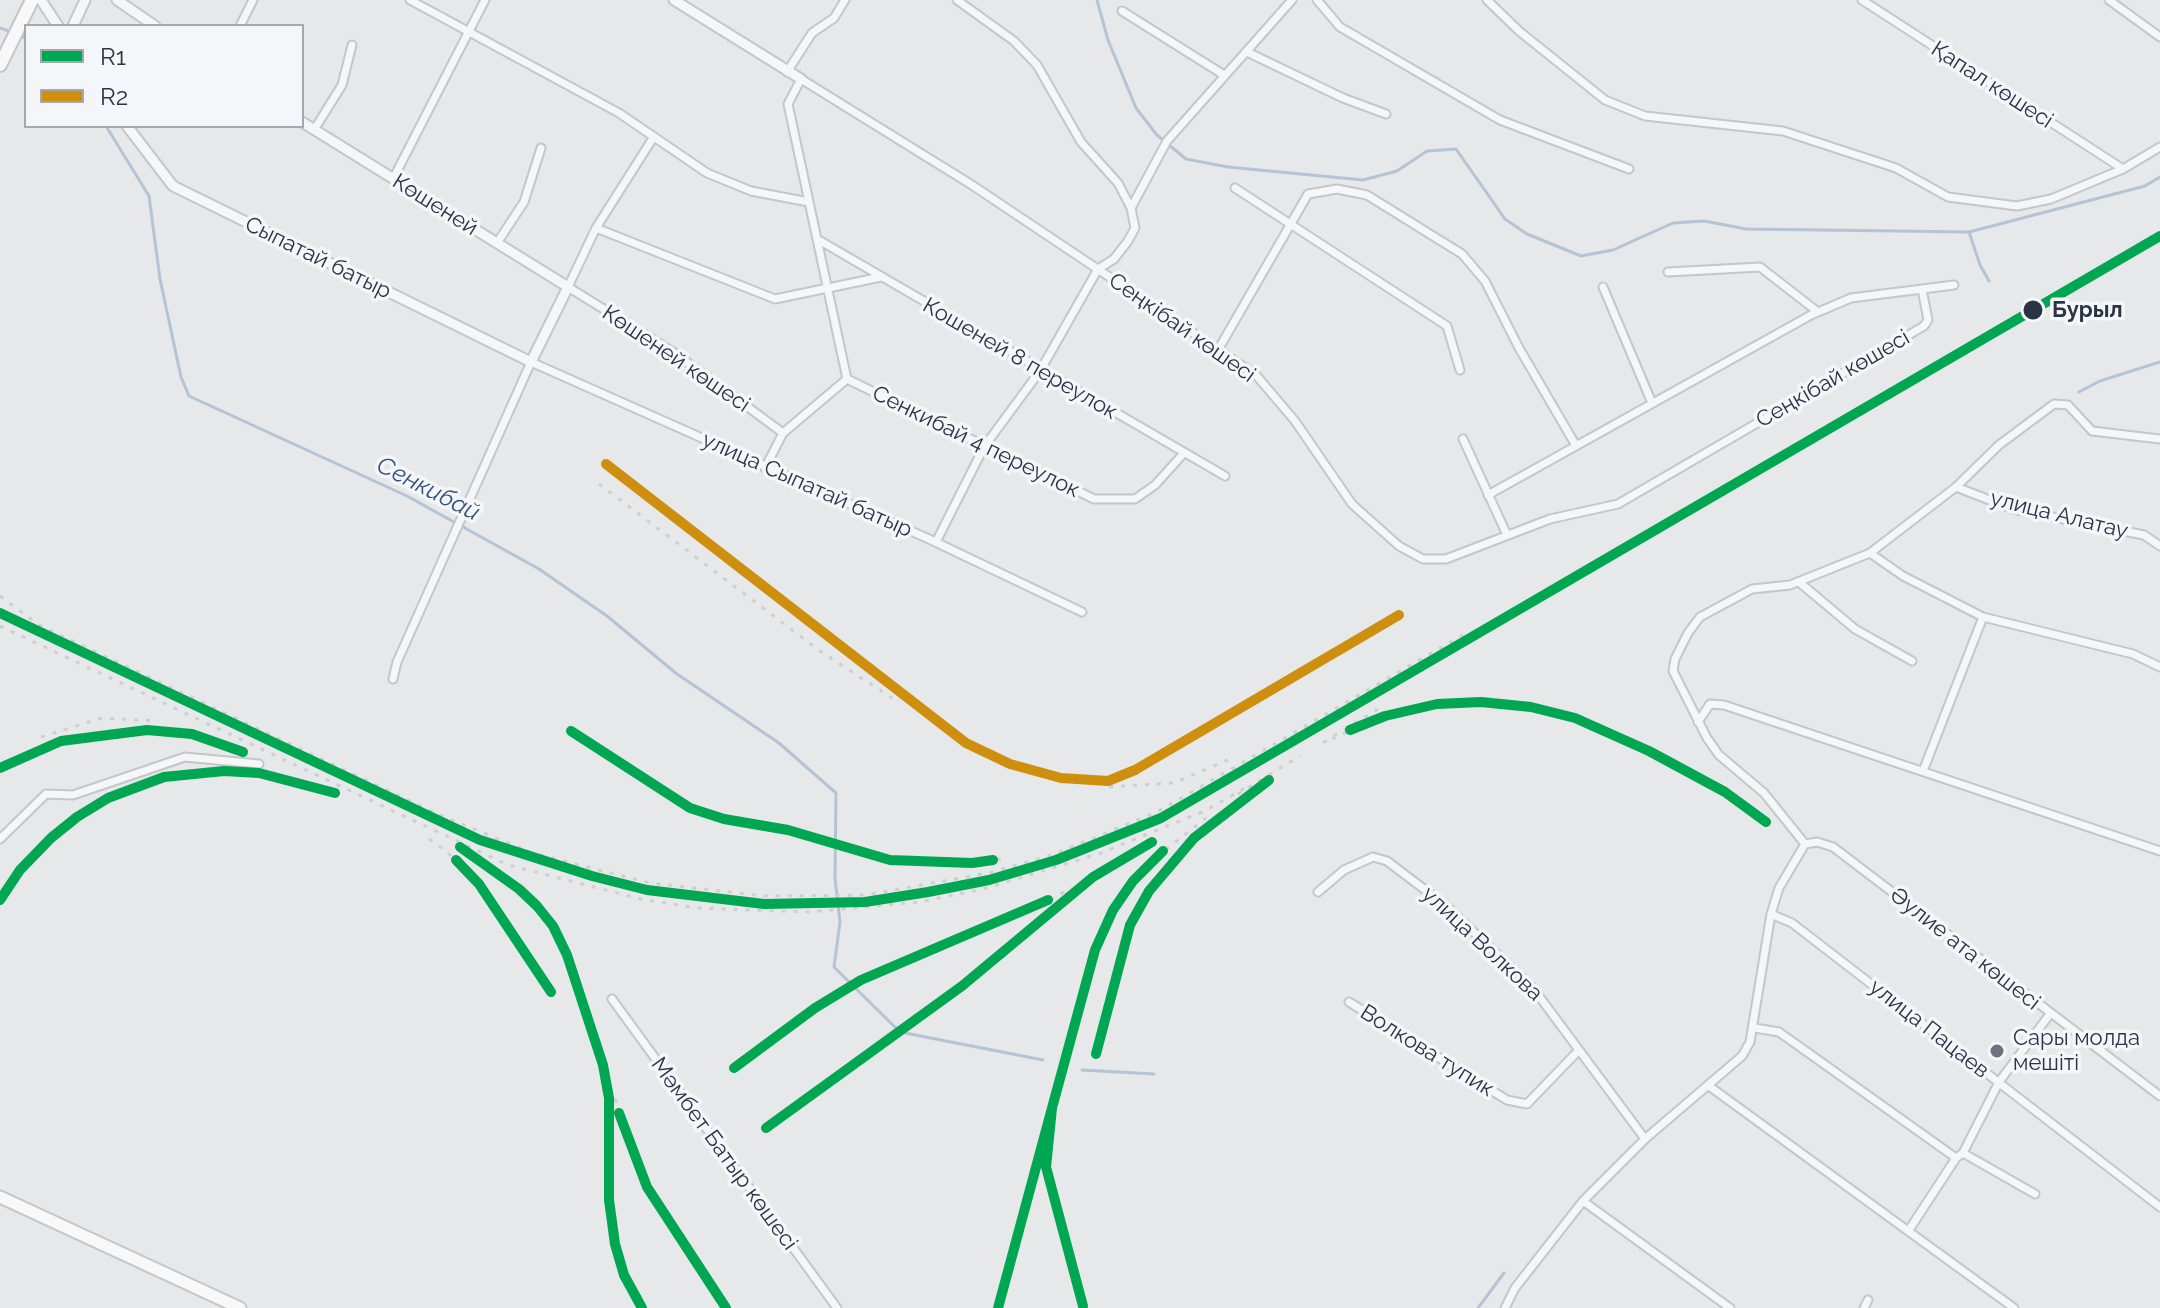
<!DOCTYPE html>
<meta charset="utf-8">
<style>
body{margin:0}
#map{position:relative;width:2160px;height:1308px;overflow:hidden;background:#e6e8ea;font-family:Raleway,sans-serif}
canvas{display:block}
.legend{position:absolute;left:24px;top:24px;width:280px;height:104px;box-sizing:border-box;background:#f4f6f9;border:2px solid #a4a8b1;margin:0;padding:10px 14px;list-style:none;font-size:24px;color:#2b3445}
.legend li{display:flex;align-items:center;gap:16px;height:40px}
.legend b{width:40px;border:2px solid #a4a8b1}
</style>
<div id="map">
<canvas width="2160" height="1308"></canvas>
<ul class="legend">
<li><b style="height:10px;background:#00a651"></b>R1</li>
<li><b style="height:10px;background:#ce8f0e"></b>R2</li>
</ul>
</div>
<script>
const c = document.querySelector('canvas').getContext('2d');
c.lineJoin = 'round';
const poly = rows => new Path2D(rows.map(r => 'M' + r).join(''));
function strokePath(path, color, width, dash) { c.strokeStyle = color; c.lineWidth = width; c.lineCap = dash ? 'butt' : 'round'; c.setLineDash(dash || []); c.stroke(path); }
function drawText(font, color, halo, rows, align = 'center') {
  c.font = font + ' Raleway,sans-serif'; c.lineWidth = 7; c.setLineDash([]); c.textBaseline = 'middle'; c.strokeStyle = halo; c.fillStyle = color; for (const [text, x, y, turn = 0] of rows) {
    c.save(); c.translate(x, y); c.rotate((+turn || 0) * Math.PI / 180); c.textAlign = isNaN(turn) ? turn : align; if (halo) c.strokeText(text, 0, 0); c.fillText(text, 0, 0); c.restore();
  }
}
strokePath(poly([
 [1097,0,1108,40,1136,108,1157,135,1186,159,1228,167,1363,180,1397,171,1427,151,1456,149,1505,219,1527,234,1581,256,1613,250,1673,223,1704,221,1746,229,1969,232,2145,186,2160,177],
 [0,28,11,32],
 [18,35,26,38],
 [106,126,149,196,160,279,181,377,189,396,407,496,539,569,607,616,677,674,779,743,836,793,835,879,840,922,834,967,900,1032,1043,1060],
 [1969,232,1980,265,1989,281],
 [2079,392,2100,381,2160,362],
 [1082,1070,1154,1074],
 [1478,1308,1504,1273]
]), '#b4c4d5', 3);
const minor = poly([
 [410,0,619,113,707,173,751,191,809,202],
 [957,0,1014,41,1037,65,1081,142,1118,183,1131,208],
 [1317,0,1340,27,1500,120,1629,169],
 [1487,0,1519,31,1605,100,1645,116,1783,131,1896,168,1948,197,2017,206,2051,199,2123,169,2160,147],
 [1862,0,2123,169],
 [2109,0,2160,37],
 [1122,11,1224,75],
 [240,26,253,0],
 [1247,52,1343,98,1386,114],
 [787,72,812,33,834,18,845,0],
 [314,130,342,85,352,45],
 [653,138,596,228,568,287,673,352,783,433],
 [393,179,485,0],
 [1235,188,1447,326,1460,370],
 [596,228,775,299,881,277],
 [817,239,1225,476],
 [497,243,524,202,541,148],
 [1668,272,1760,267,1818,312],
 [1603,287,1652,403],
 [1218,350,1308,194,1337,189,1367,195,1462,254,1485,281,1519,348,1575,444],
 [847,379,788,104,801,79,972,185,1256,375,1295,421,1352,504,1399,546,1423,559,1446,559,1550,519,1618,504,1924,326,1928,320,1922,289],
 [1463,439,1507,535],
 [765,468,783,433,847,379,1094,499,1135,499,1155,485,1184,453],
 [1956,487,2013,509,2144,535,2160,546],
 [1488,495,1811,315,1851,298,1954,285],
 [936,542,984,447,1040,371,1098,269,1114,259,1128,241,1135,228,1131,208,1167,141,1292,0],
 [1870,553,1903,576,1983,617,2133,654,2160,667],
 [1799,582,1855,629,1912,661],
 [393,679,397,662,531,362,929,539,1082,612],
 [1698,722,1710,704,1724,705,2160,851],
 [1923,771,1983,617],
 [0,839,46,794,73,795,185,757,259,764],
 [1805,844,1817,842,1833,847,2160,1096],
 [1318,892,1344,870,1373,857,1387,861,1445,905,1533,988,1645,1139],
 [1771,914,1792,923,2160,1207],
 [612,999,837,1308],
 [1349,1002,1507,1100,1527,1104,1579,1050],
 [1755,1028,1779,1032,1956,1158],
 [1709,1086,2014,1308],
 [1963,1153,2035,1194],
 [1583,1201,1730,1308],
 [1909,1230,1956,1158,1963,1153,1999,1082,2050,1014],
 [1505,1308,1515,1288,1583,1201,1645,1139,1742,1056,1750,1042,1771,914,1779,888,1805,844,1764,793,1719,755,1707,738,1673,671,1675,659,1688,633,1700,617,1752,589,1790,585,1870,553,1956,487,1999,445,2054,404,2068,405,2092,431,2160,439],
 [1864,1308,1868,1300]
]);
const tertiary = poly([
 [41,0,58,26],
 [117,0,155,26],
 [674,0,801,79],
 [73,26,85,0],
 [127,126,173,186,531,362,568,287,302,122]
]);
const secondary = poly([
 [0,1197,240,1308]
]);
const primary = poly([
 [0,65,32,0]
]);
strokePath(minor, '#c4c6c8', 11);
strokePath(tertiary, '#c4c6c8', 13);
strokePath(secondary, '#c4c6c8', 15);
strokePath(primary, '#c2c5c8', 16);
strokePath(minor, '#f5f6f7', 7);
strokePath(tertiary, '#f5f6f7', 9);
strokePath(secondary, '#f8f8f8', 11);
strokePath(primary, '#f8f8f8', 12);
strokePath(poly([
 [606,464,966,743,1010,764,1061,778,1108,781,1135,770,1399,615],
 [599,484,820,651,892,698],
 [0,596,39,625,444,817,533,853,650,883,765,896,866,895,988,873,1052,855,1157,812,1466,633],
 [0,626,508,865,641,899,697,908,809,912,920,902,983,889,1101,853,1207,810],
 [1378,709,1324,742,1385,716,1437,704,1481,702,1531,707,1575,718,1649,751,1725,792,1766,822],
 [571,731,690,808,724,819,788,830,890,860,972,863,1007,858],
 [41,737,102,718,158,721],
 [0,768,61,741,96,734,147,730,192,734,235,749],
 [1109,787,1174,783,1232,758],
 [1238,794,1300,756],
 [1199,814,1247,787],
 [429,839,446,851,479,884,551,992],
 [485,863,537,906,553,926,567,955,603,1065,609,1098,609,1200,615,1244,624,1275,642,1308],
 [0,900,20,870,51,838,108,798,134,787,164,777,224,771,259,773,322,788],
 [1096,1054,1130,925,1149,891,1194,838,1239,802],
 [734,1068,815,1008,861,980,1014,917,1072,888],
 [615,1099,647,1187,726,1308],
 [1052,1108,1095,950,1113,910,1155,858,1206,818],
 [766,1128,962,986,1093,877,1155,841],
 [998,1308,1052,1108,1046,1167,1083,1306]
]), '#cecfd2', 3, [4, 8]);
strokePath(poly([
 [0,613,480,840,592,876,647,890,764,904,865,902,928,892,989,880,1056,860,1161,818,2160,236],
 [1350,730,1385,716,1437,704,1481,702,1531,707,1575,718,1649,751,1725,792,1766,822],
 [571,731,690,808,724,819,788,830,890,860,972,863,993,860],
 [0,768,61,741,147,730,192,734,243,752],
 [460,847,519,889,537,906,553,926,567,955,603,1065,609,1098,609,1200,615,1244,624,1275,642,1308],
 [456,860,479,884,551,992],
 [0,900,20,870,51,838,77,817,108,798,164,777,224,771,259,773,335,793],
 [1096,1054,1130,925,1149,891,1194,838,1269,780],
 [734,1068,815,1008,861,980,1048,900],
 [1052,1108,1095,950,1113,910,1133,881,1163,851],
 [619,1113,647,1187,726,1308],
 [766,1128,962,986,1093,877,1152,842],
 [998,1308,1052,1108,1046,1167,1083,1306]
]), '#00a651', 10);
strokePath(poly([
 [606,464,966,743,1010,764,1061,778,1108,781,1135,770,1399,615]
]), '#ce8f0e', 10);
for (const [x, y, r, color] of [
 [2033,310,11,"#2b3445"],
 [1997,1051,8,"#6c737f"]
]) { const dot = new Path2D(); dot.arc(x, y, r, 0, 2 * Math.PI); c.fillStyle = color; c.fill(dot); strokePath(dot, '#f4f6f9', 3); }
drawText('22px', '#2b3445', '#f4f6f9', [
 ["Қапал көшесі",1992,85,33],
 ["Көшеней",435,205,32],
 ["Сыпатай батыр",318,258,26],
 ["Сеңкібай көшесі",1182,328,35],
 ["Көшеней көшесі",676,359,34],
 ["Кошеней 8 переулок",1020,359,30],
 ["Сеңкібай көшесі",1833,379,-30],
 ["Сенкибай 4 переулок",976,442,26],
 ["улица Сыпатай батыр",807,485,24],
 ["улица Алатау",2059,515,14],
 ["улица Волкова",1482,944,43],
 ["Әулие ата көшесі",1965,949,38],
 ["улица Пацаев",1929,1029,38],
 ["Волкова тупик",1427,1051,32],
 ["Мәмбет Батыр көшесі",724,1154,54]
]);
drawText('bold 22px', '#2b3445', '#f4f6f9', [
 ["Бурыл",2052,310]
], 'left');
drawText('22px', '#2b3445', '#f4f6f9', [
 ["Сары молда",2013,1038],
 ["мешіті",2013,1063]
], 'left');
drawText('italic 24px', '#34527a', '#f4f6f9', [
 ["Сенкибай",428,489,27]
]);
</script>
